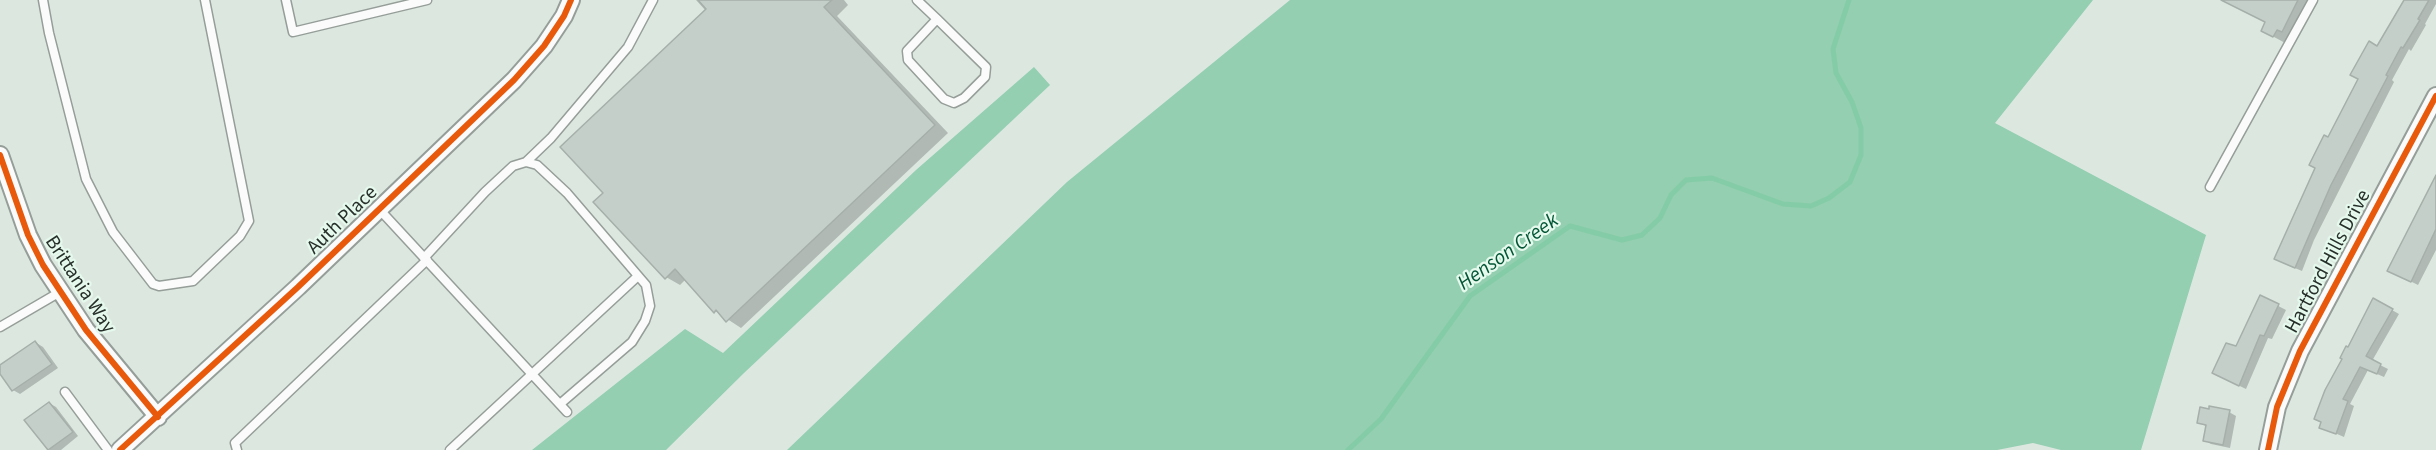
<!DOCTYPE html>
<style>
body{margin:0}
canvas{display:block;background:#dce7e0}
</style>
<canvas width="2436" height="450"></canvas>
<script>
const c = document.querySelector('canvas').getContext('2d');
c.lineJoin = 'round';
function fill(path, color) { c.fillStyle = color; c.fill(path, 'evenodd'); }
const poly = rows => new Path2D(rows.map(r => 'M' + r).join(''));
function strokePath(path, color, width, dash) { c.strokeStyle = color; c.lineWidth = width; c.lineCap = dash ? 'butt' : 'round'; c.setLineDash(dash || []); c.stroke(path); }
function drawText(font, color, halo, rows, align = 'center') {
  c.font = font + ' "Source Sans 3",sans-serif'; c.lineWidth = 4.5; c.setLineDash([]); c.textBaseline = 'middle'; c.strokeStyle = halo; c.fillStyle = color; for (const [text, x, y, turn = 0] of rows) {
    c.save(); c.translate(x, y); c.rotate((+turn || 0) * Math.PI / 180); c.textAlign = isNaN(turn) ? turn : align; if (halo) c.strokeText(text, 0, 0); c.fillText(text, 0, 0); c.restore();
  }
}
fill(poly([
 [1290,0,2093,0,1995,123,2206,235,2141,450,2061,450,2033,443,1997,450,787,450,1067,182],
 [1034,67,1050,85,744,373,666,450,532,450,685,329,723,353,916,170]
]), '#93cfb0');
fill(poly([
 [696,0,844,0,848,5,837,16,948,133,741,328,715,311,686,279,680,285,666,277,605,193,706,11],
 [2223,0,2316,0,2287,44,2263,31,2267,23],
 [2406,0,2436,0,2436,4,2425,24,2426,25,2411,51,2409,49,2392,80,2394,82,2314,240,2302,271,2283,263,2329,139],
 [2436,190,2436,250,2418,285,2396,274],
 [2261,297,2286,310,2272,339,2268,338,2246,389,2221,377],
 [2374,300,2399,314,2372,361,2388,369,2384,377,2368,370,2350,404,2354,406,2344,437,2321,427,2327,391,2347,348,2349,349],
 [35,342,43,347,58,368,20,394,13,390,0,371,0,367],
 [49,403,56,407,78,436,61,450,50,450,27,421],
 [2210,410,2229,412,2236,416,2230,448,2211,444,2204,440,2207,427,2199,422]
]), '#0003');
strokePath(poly([
 [1348,450,1381,419,1470,296,1570,226,1622,240,1642,235,1660,218,1671,195,1686,180,1712,178,1783,204,1811,206,1829,198,1850,182,1861,155,1861,128,1852,102,1836,73,1833,49,1849,0]
]), '#84cca7', 5);
const building = poly([
 [698,0,832,0,824,7,935,125,726,322,716,310,714,313,675,269,665,279,593,202,603,193,560,147,706,9,698,0],
 [2221,0,2298,0,2282,32,2277,30,2273,37,2261,31,2265,22,2221,0],
 [2404,0,2429,0,2418,19,2420,20,2403,48,2401,47,2386,75,2388,76,2331,185,2295,268,2274,259,2315,168,2309,165,2324,135,2328,137,2358,79,2350,75,2369,41,2377,46,2404,0],
 [2436,175,2436,229,2411,282,2387,271,2436,175],
 [2260,295,2279,304,2264,336,2260,335,2239,386,2212,373,2226,343,2236,346,2260,295],
 [2373,298,2393,309,2366,356,2381,364,2377,374,2360,367,2343,399,2348,401,2336,434,2319,428,2321,422,2314,419,2325,390,2342,359,2340,358,2346,346,2348,347,2373,298],
 [35,341,52,364,12,391,0,374,0,365,35,341],
 [49,402,73,432,48,450,24,420,49,402],
 [2209,406,2230,410,2223,445,2203,441,2206,425,2197,423,2200,407,2209,409,2209,406]
]);
fill(building, '#c5cfc9');
strokePath(building, '#a6afaa', 1.5);
const lane = poly([
 [43,0,49,33,86,179,113,232,153,284,159,286,193,281,240,236,249,221,205,0],
 [286,0,293,32,427,0],
 [917,0,937,19,986,67,985,77,964,98,954,103,944,99,908,60,907,51,937,19],
 [526,162,551,138,628,47,653,0],
 [2210,187,2313,0],
 [379,209,567,412],
 [424,258,485,192,513,166,526,162,537,165,567,193,646,285,650,306,645,321,632,342,560,404],
 [0,327,60,292],
 [65,392,108,450],
 [237,450,235,443,427,260],
 [450,450,638,276]
]);
const street = poly([
 [0,155,28,235,43,265,86,330,158,417],
 [120,450,298,287,514,80,544,46,564,16,571,0],
 [2268,450,2277,407,2300,351,2436,96]
]);
strokePath(lane, '#969e99', 11);
strokePath(street, '#969e99', 20);
strokePath(lane, '#fafbfa', 8);
strokePath(street, '#fafbfa', 16);
strokePath(poly([
 [0,155,28,235,43,265,86,330,158,417],
 [120,450,298,287,514,80,544,46,564,16,571,0],
 [2268,450,2277,407,2300,351,2436,96]
]), '#e8590c', 6);
drawText('20px', '#272f2a', '#e5f9ed', [
 ["Auth Place",343,221,-44],
 ["Hartford Hills Drive",2329,262,-62],
 ["Brittania Way",79,285,57]
]);
drawText('italic 21px', '#025535', '#e5f9ed', [
 ["Henson Creek",1509,253,-35]
]);
</script>
